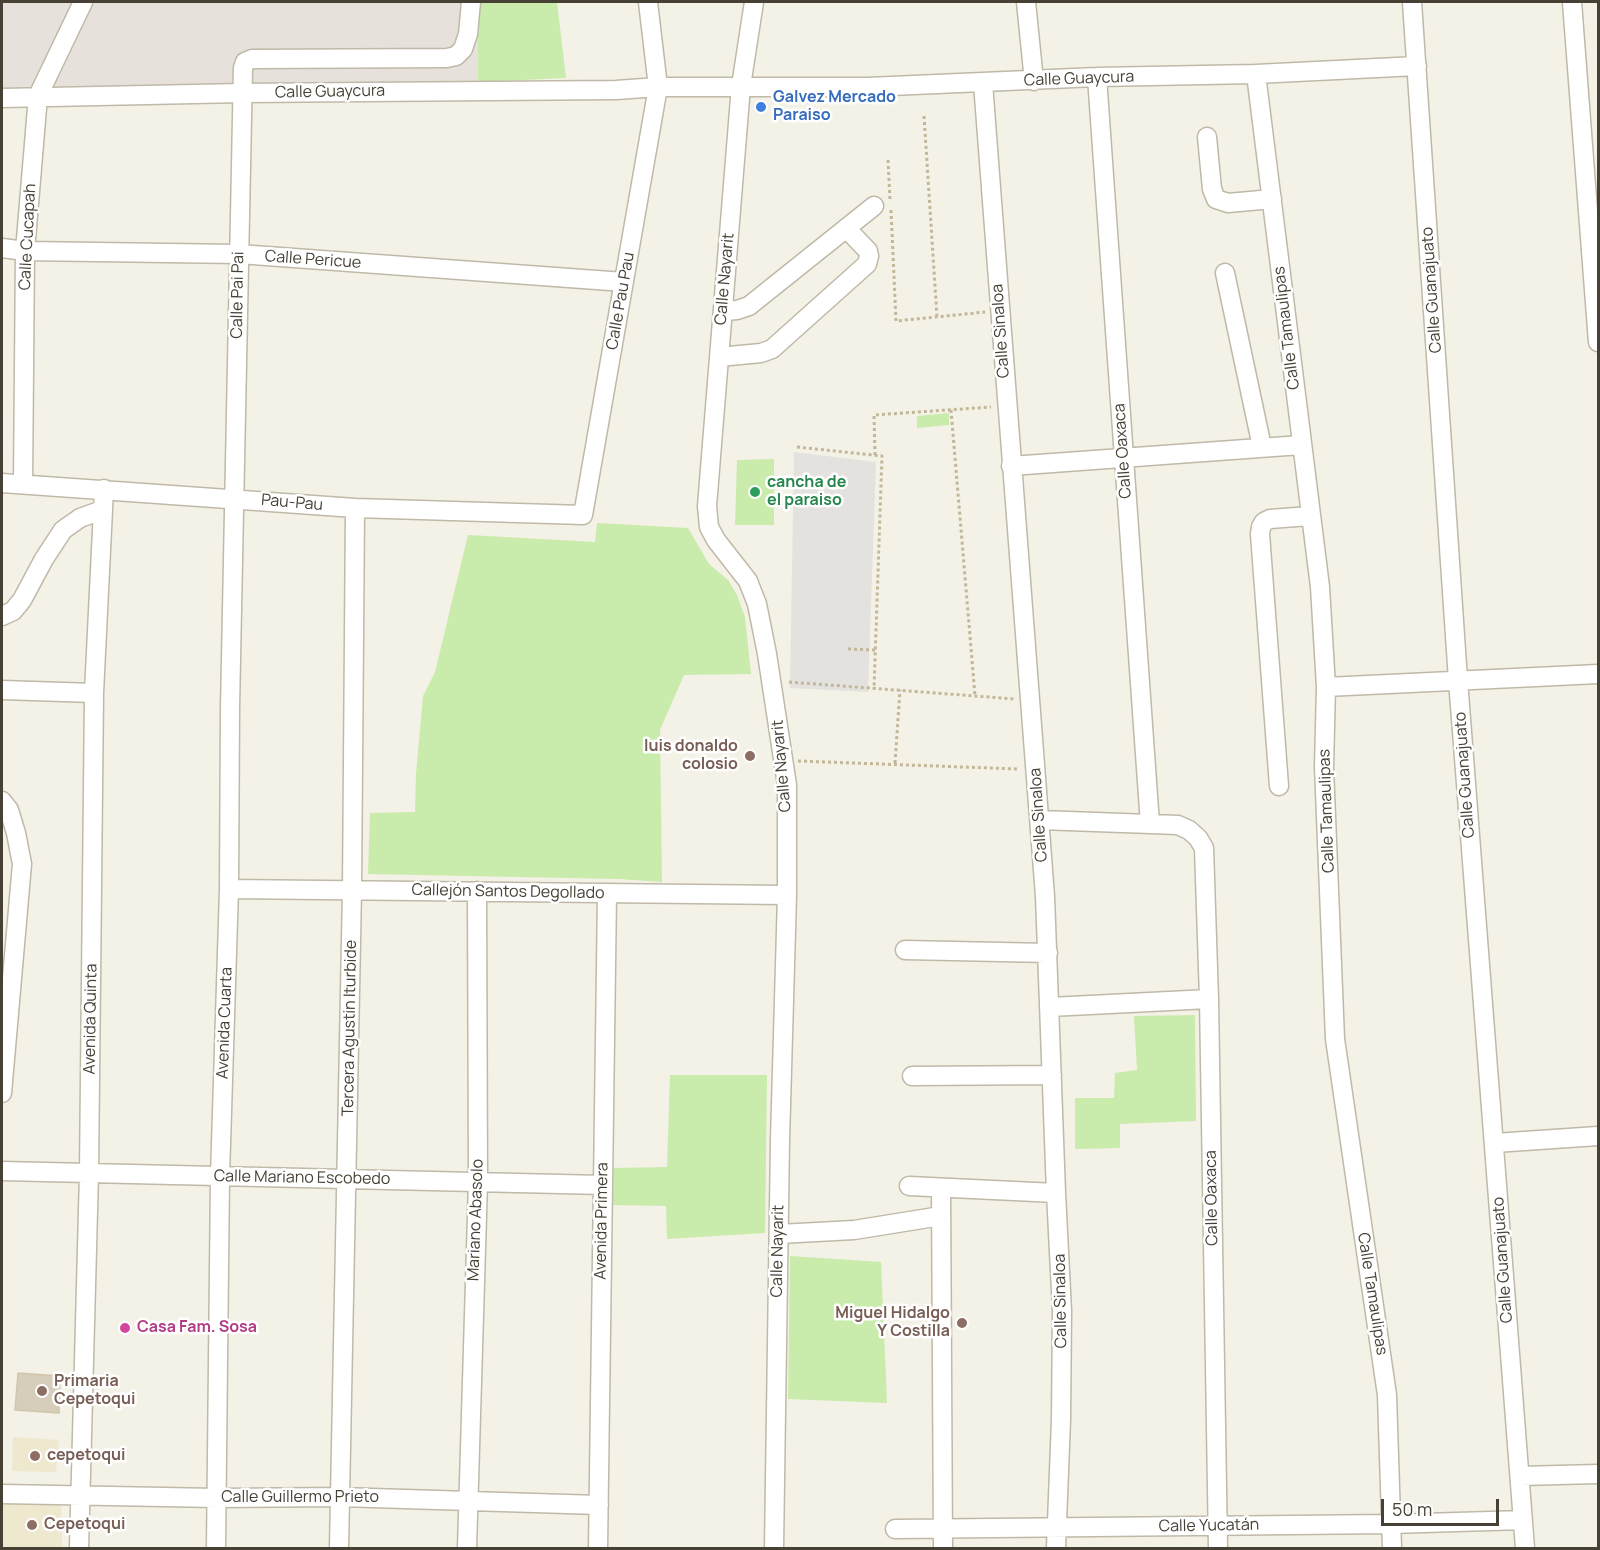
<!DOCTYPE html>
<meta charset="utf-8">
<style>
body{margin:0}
#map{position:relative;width:1600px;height:1550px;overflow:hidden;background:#f4f1e6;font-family:Manrope,sans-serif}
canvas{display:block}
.frame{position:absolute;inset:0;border:3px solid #474135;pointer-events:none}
.scale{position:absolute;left:1381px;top:1499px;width:118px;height:27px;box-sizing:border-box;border:3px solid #474135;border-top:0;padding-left:8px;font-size:18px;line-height:21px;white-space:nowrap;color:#474135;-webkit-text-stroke:4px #fff;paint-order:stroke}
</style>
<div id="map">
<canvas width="1600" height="1550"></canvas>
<div class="frame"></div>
<div class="scale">50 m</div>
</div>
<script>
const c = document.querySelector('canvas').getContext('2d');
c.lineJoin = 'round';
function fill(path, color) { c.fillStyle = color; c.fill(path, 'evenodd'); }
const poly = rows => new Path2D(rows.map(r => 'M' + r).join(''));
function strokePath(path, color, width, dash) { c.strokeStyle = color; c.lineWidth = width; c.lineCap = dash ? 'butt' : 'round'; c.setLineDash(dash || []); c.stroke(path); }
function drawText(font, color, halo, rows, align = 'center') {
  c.font = font + ' Manrope,sans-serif'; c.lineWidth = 5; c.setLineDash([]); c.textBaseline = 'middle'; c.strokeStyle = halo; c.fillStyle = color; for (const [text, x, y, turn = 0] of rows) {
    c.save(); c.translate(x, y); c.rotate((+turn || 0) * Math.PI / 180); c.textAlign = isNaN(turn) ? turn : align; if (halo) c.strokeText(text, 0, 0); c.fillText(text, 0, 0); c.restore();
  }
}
fill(poly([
 [2,2,477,2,478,82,2,91]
]), '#e6e2db');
fill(poly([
 [13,1437,59,1440,56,1472,12,1471],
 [2,1501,61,1503,62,1547,2,1548]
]), '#eee8cf');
fill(poly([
 [477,2,557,2,566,78,478,82],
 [949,413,949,425,917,428,917,416],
 [774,459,774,525,735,525,737,460],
 [597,523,688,528,709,564,728,580,737,595,745,617,751,674,684,675,660,730,662,882,619,879,368,874,370,813,415,812,416,774,423,696,435,672,468,535,595,542],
 [1195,1015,1196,1121,1120,1124,1120,1148,1075,1149,1075,1098,1114,1098,1115,1073,1137,1070,1134,1016],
 [670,1075,767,1075,765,1233,667,1239,666,1206,613,1205,614,1168,667,1167],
 [790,1256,881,1262,887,1403,788,1399]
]), '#c9ebac');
fill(poly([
 [794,452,876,462,868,692,790,688]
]), '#e4e2de');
const building = poly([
 [18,1373,60,1376,59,1413,15,1410,18,1373]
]);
fill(building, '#d6cdba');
strokePath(building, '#d1c6ad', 1.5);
const minor = poly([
 [754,2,741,86,707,506,709,527,716,540,748,581,757,604,767,654,787,785,787,895,780,1140,774,1548],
 [1026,2,1034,81],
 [1412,2,1458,680,1525,1548],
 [1572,2,1598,342],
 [1256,74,1320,587,1326,687,1324,767,1335,1039,1387,1395,1392,1548],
 [1097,77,1150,824],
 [983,83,1045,896,1056,1193,1062,1311,1061,1420,1056,1548],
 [2,98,242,93,616,90,658,87,868,87,1097,77,1256,74,1417,66],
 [1207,137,1212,189,1216,199,1228,203,1272,199],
 [2,248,25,251,239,254,624,282],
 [1225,273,1262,447],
 [723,311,737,310,749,306,874,206],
 [719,357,761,353,772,349,867,264,869,256,868,251,846,228],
 [1011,466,1301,445],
 [2,483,355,508,583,515,658,87,648,2],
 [23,484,25,251,38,96,83,2],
 [2,616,13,611,22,600,44,559,63,530,80,518,102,510],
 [1326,687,1598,674],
 [2,690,94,693],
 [1279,786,1260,534,1261,527,1264,522,1270,519,1310,516],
 [2,801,9,810,16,833,22,864,2,1093],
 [1040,820,1178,825,1189,830,1198,838,1204,848,1209,999,1218,1548],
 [229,889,787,895],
 [905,950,1048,953],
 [1050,1007,1209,999],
 [912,1076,1052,1075],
 [1495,1143,1598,1136],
 [2,1171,603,1185],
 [909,1186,1056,1193],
 [941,1188,943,1548],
 [779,1234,854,1230,941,1216],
 [1520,1476,1598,1474],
 [2,1494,217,1498,340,1497,599,1505],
 [895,1529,1391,1524,1523,1520],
 [79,1548,89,1173,94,693,104,489],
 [216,1548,220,1176,229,889,230,708,243,68,245,62,252,59,447,58,456,56,463,49,468,34,471,2],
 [339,1548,352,890,355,508],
 [467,1548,478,1182,477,891],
 [598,1548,607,893]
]);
strokePath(minor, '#c0b9a8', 21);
strokePath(poly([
 [924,116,937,317],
 [888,160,890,200],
 [891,210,896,321,985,312],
 [951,410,975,696],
 [797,447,882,456,874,689],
 [875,455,874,415,991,407],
 [848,649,875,650],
 [789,682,1015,699],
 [798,761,1018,769],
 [895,763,900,690]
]), '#c2b798', 3, [3, 3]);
strokePath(minor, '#fff', 18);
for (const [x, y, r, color] of [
 [761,107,6,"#3f7fe0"],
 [755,492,6,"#2e9e5b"],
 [750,756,6,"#8d6e63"],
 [962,1323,6,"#8d6e63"],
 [125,1328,6,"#d1479c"],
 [42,1391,6,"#8d6e63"],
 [35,1456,6,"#8d6e63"],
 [32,1525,6,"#8d6e63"]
]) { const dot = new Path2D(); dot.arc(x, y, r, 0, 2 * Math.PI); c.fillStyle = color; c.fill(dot); strokePath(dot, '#fff', 2); }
drawText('16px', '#474135', '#fff', [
 ["Calle Guaycura",1079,79,-2],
 ["Calle Guaycura",330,92,-1],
 ["Calle Cucapah",28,237,-87],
 ["Calle Pericue",313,260,4],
 ["Calle Nayarit",725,279,-85],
 ["Calle Guanajuato",1432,290,-94],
 ["Calle Pai Pai",238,295,-89],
 ["Calle Pau Pau",621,301,-80],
 ["Calle Tamaulipas",1287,328,-97],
 ["Calle Sinaloa",1001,331,-94],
 ["Calle Oaxaca",1123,451,-94],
 ["Pau-Pau",292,503,5],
 ["Calle Nayarit",782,766,-95],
 ["Calle Guanajuato",1465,775,-94],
 ["Calle Tamaulipas",1327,811,-92],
 ["Calle Sinaloa",1039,815,-94],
 ["Callejón Santos Degollado",508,892,1],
 ["Avenida Quinta",91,1019,-89],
 ["Avenida Cuarta",225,1023,-88],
 ["Tercera Agustin Iturbide",350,1028,-89],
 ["Calle Mariano Escobedo",302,1178,1],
 ["Calle Oaxaca",1212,1198,-91],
 ["Mariano Abasolo",476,1220,-88],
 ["Avenida Primera",602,1221,-89],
 ["Calle Nayarit",778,1251,-89],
 ["Calle Guanajuato",1503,1260,-94],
 ["Calle Tamaulipas",1372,1294,81],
 ["Calle Sinaloa",1061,1301,-91],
 ["Calle Guillermo Prieto",300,1498],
 ["Calle Yucatán",1209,1526,-1]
]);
drawText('bold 16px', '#366cbe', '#fff', [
 ["Galvez Mercado",773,98],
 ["Paraiso",773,116]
], 'left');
drawText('bold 16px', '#27864d', '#fff', [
 ["cancha de",767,483],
 ["el paraiso",767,501]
], 'left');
drawText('bold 16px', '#785e54', '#fff', [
 ["luis donaldo",738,747,"right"],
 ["colosio",738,765,"right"],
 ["Miguel Hidalgo",950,1314,"right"],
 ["Y Costilla",950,1332,"right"],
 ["Primaria",54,1382],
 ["Cepetoqui",54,1400],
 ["cepetoqui",47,1456],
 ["Cepetoqui",44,1525]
], 'left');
drawText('bold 16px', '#b23c85', '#fff', [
 ["Casa Fam. Sosa",137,1328]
], 'left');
</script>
